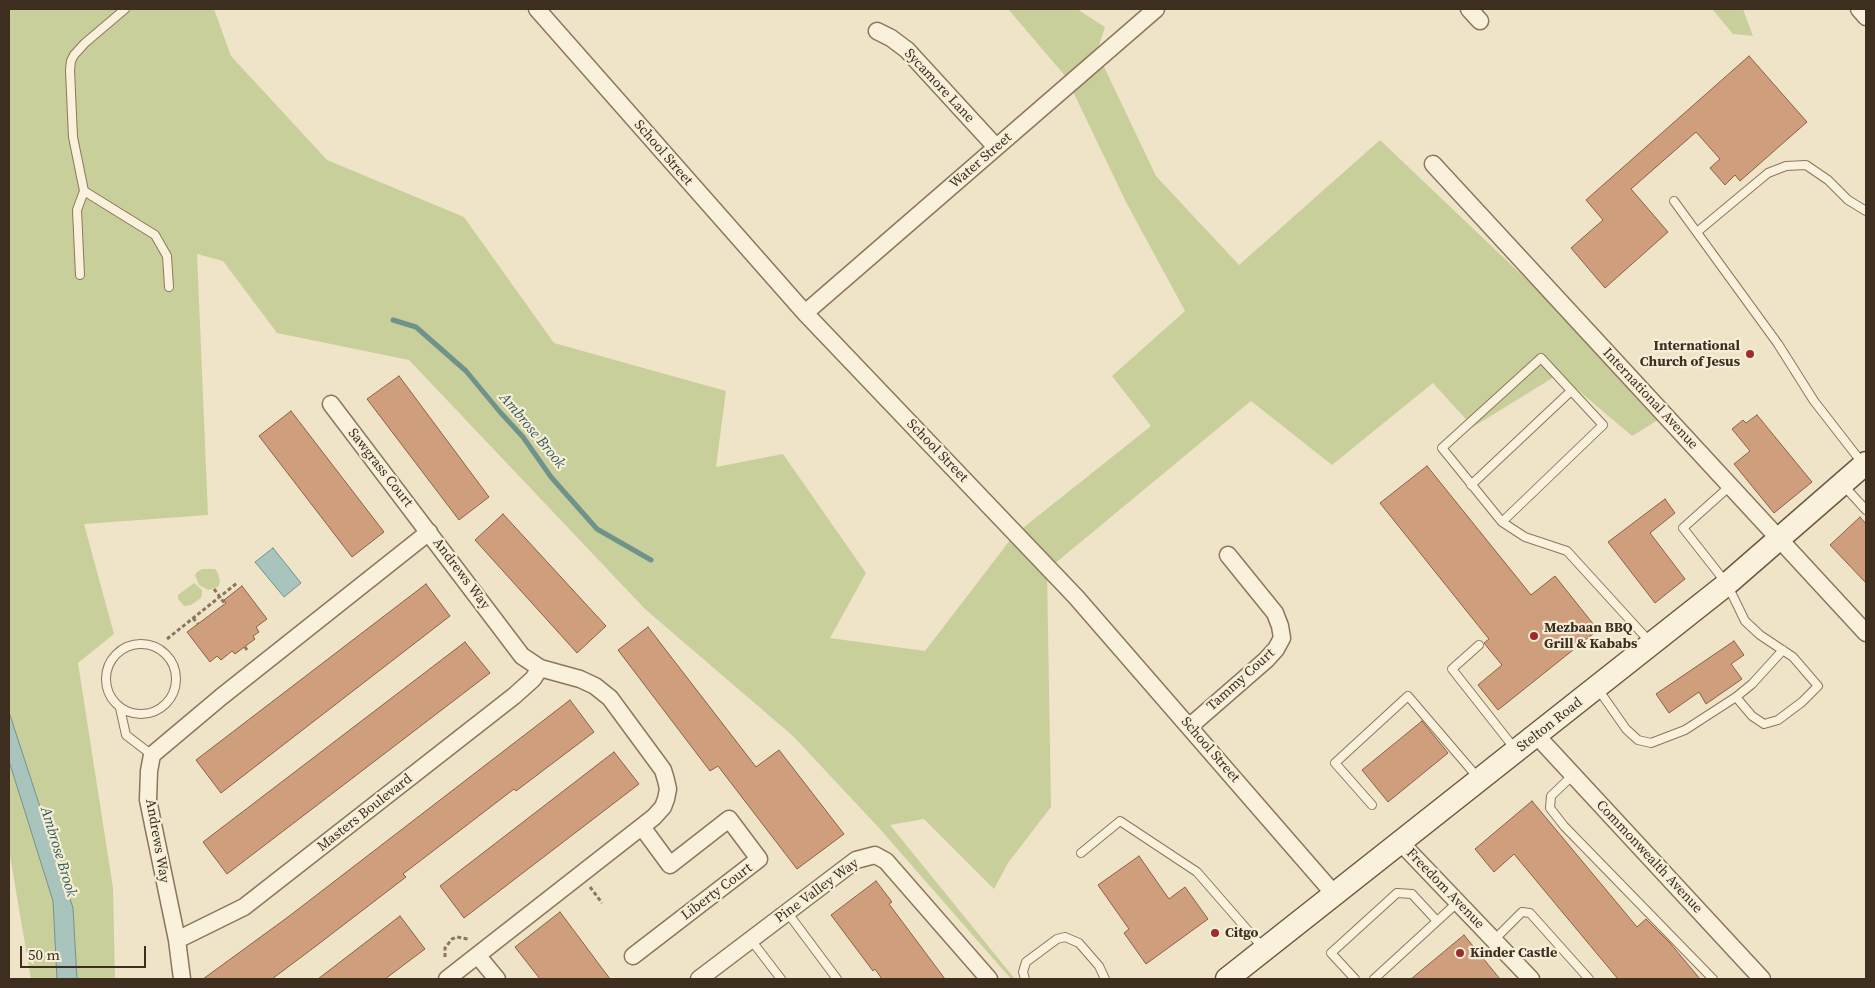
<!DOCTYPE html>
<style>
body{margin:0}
#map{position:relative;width:1875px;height:988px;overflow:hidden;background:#f0e4c8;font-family:"Source Serif 4",serif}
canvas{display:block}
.frame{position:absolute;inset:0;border:10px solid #3d2e20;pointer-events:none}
.scale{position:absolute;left:20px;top:946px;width:126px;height:22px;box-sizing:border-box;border:2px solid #3d2e20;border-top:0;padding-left:6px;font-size:15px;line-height:18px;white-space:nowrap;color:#3d2e20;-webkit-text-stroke:4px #f7eed8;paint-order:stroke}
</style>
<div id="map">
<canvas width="1875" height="988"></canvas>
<div class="frame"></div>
<div class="scale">50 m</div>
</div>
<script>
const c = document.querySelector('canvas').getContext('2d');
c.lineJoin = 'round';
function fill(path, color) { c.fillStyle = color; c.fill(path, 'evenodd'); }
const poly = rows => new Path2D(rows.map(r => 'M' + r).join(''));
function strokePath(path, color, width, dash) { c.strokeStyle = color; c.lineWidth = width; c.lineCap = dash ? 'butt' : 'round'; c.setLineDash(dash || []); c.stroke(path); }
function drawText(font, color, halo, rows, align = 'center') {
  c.font = font + ' "Source Serif 4",serif'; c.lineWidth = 4.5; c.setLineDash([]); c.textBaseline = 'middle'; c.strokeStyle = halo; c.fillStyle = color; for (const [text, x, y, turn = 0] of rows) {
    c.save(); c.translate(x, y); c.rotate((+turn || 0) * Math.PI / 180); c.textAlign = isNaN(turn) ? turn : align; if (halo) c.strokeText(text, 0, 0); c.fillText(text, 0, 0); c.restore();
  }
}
fill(poly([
 [9,9,214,9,231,56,327,160,464,217,554,343,726,391,716,467,783,454,866,573,830,638,925,651,1014,535,1151,426,1112,376,1185,311,1126,202,1066,77,1008,9,1077,9,1105,27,1097,52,1156,176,1239,265,1380,140,1668,414,1632,436,1559,374,1473,427,1433,383,1332,465,1251,401,1047,570,1051,807,1008,863,994,889,924,819,890,825,1015,979,1011,979,879,828,793,736,645,609,409,360,277,333,223,261,197,254,208,515,84,524,114,634,78,663,113,888,115,979,77,979,73,908,9,712],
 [1712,9,1743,9,1753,36,1733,34],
 [202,569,215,569,218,573,220,582,218,587,208,590,199,585,195,575,197,572],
 [194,583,202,590,202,594,201,598,191,605,184,606,178,599,178,595],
 [9,761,53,901,57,979,31,979,9,850]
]), '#c9cf9b');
const water = poly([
 [273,548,301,583,284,597,255,562,273,548],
 [9,712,73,908,77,979,57,979,53,901,9,761,9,712]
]);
fill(water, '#a9c4bc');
strokePath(water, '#6f938a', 1);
strokePath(poly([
 [393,320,416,327,466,371,500,412,523,437,551,477,597,529,651,560]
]), '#6f938a', 5);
const building = poly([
 [1749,56,1807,122,1740,181,1735,175,1725,185,1710,168,1720,159,1696,132,1631,189,1668,232,1605,288,1571,248,1603,220,1586,200,1749,56],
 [399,376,489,497,459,520,367,399,399,376],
 [291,411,384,532,352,557,259,436,291,411],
 [1757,415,1812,482,1774,513,1734,464,1750,451,1732,429,1743,420,1746,423,1757,415],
 [1427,466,1531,595,1555,576,1598,630,1498,710,1478,685,1502,665,1484,643,1489,639,1380,503,1427,466],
 [1665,499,1675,513,1650,533,1685,579,1655,603,1608,542,1665,499],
 [503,514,606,626,577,653,475,540,503,514],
 [1860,517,1866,524,1866,583,1830,545,1860,517],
 [426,584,450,616,221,793,196,760,426,584],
 [242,586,267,619,256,627,259,632,253,636,255,639,235,654,232,651,221,660,217,656,210,662,187,632,226,603,224,600,242,586],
 [648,627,756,767,779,750,844,834,797,869,718,766,710,771,618,650,648,627],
 [1734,641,1744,655,1731,664,1742,679,1706,704,1699,692,1669,713,1656,694,1734,641],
 [465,642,490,673,227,874,203,842,465,642],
 [570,700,594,732,516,791,514,789,403,874,406,877,316,946,272,979,203,979,288,917,570,700],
 [1422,721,1448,753,1388,802,1362,770,1422,721],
 [614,752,639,784,464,918,440,886,614,752],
 [1532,801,1637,927,1646,919,1670,943,1700,979,1618,979,1514,854,1494,872,1475,849,1532,801],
 [1139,856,1169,899,1185,887,1208,919,1146,964,1124,933,1129,929,1098,885,1139,856],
 [876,881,892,902,889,904,945,979,882,979,875,969,873,971,831,915,876,881],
 [560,912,610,979,540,979,515,947,560,912],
 [400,916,425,949,385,979,318,979,400,916],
 [1464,935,1500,979,1411,979,1464,935]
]);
fill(building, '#cf9f7d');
strokePath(building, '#8d5f41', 1);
const lane = poly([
 [84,191,155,235,167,256,169,287],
 [1674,201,1778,344,1814,401,1863,464],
 [1697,232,1768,173,1786,166,1806,165,1828,180,1848,200,1866,211],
 [80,275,77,210,84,191,73,137,70,70,71,61,74,55,85,43,125,9],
 [1471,485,1571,391],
 [1730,486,1683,528,1727,584,1745,621,1760,635,1793,657,1818,686,1802,702,1778,720,1764,724,1752,716,1736,697],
 [1844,486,1866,510],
 [1502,522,1603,425,1541,358,1442,448,1502,522,1525,537,1567,551,1650,642],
 '106 679a35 35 0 1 1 70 0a35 35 0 1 1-70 0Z',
 [1479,645,1452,669,1515,749],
 [1598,689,1626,729,1638,740,1651,743,1685,730,1736,697,1752,684,1783,650],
 [120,708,126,735,152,755],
 [1573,775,1551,796,1550,808,1564,826,1713,979],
 [1372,805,1335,763,1408,696,1479,779],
 [1081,853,1120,821,1197,872,1264,949],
 [787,912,837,979],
 [751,940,781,979],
 [1494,940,1522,912,1530,913,1589,979],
 [1025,979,1023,972,1026,962,1057,939,1065,937,1079,943,1099,966,1105,979],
 [1355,979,1331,953,1397,893,1412,894,1437,921],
 [1374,979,1458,902]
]);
const street = poly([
 [537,9,805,313,1076,597,1335,895],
 [1469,9,1480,21],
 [1859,9,1866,17],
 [877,31,891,38,907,50,996,147],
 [1433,164,1866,633],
 [805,313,1156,9],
 [331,404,522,656,540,668,580,679,595,686,610,698,663,770,666,780,668,789,666,799,663,807,654,817,447,979],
 [1189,727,1266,660,1276,649,1282,638,1280,626,1275,613,1228,555],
 [1537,736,1762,979],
 [1401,843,1531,979],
 [177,940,244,907,514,696,533,679,540,668],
 [478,956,497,979],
 [633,956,759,859,729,819,670,865,642,827],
 [182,979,177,940,148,800,149,771,152,755,221,697,429,532],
 [699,979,856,860,875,855,886,861,989,979]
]);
const secondary = poly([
 [1227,979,1727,584,1866,463]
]);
strokePath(lane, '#8d765c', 10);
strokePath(street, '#8d765c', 19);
strokePath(secondary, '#6f573f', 25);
strokePath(poly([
 [214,589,225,604],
 [193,618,198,624],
 [167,639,237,583],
 [245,647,247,650],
 [590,887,602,903],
 [445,957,445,948,452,939,457,937,468,939]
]), '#8d765c', 3, [4, 2.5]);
strokePath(lane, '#faf1dc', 8);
strokePath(street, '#faf1dc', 16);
strokePath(secondary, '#faf1dc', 22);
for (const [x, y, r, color] of [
 [1750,354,5,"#9e2a2b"],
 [1534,636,5,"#9e2a2b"],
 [1215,933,5,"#9e2a2b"],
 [1460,953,5,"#9e2a2b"]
]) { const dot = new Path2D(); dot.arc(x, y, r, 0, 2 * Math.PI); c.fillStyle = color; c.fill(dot); strokePath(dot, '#f7eed8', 2); }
drawText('14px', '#3d2e20', '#f7eed8', [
 ["Sycamore Lane",939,86,47],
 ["School Street",663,153,49],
 ["Water Street",981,161,-41],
 ["International Avenue",1650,399,47],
 ["School Street",937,451,46],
 ["Sawgrass Court",380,468,52],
 ["Andrews Way",461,574,53],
 ["Tammy Court",1241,680,-42],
 ["Stelton Road",1550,725,-38],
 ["School Street",1210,750,49],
 ["Masters Boulevard",365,813,-38],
 ["Andrews Way",157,841,80],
 ["Commonwealth Avenue",1649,857,47],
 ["Freedom Avenue",1445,889,46],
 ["Pine Valley Way",817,891,-36],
 ["Liberty Court",717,892,-37]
]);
drawText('bold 14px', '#3d2e20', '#f7eed8', [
 ["International",1740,346,"right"],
 ["Church of Jesus",1740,362,"right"],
 ["Mezbaan BBQ",1544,628],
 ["Grill & Kababs",1544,644],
 ["Citgo",1225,933],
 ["Kinder Castle",1470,953]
], 'left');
drawText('italic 15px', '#2f5d5a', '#f7eed8', [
 ["Ambrose Brook",532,431,50],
 ["Ambrose Brook",58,852,73]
]);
</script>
